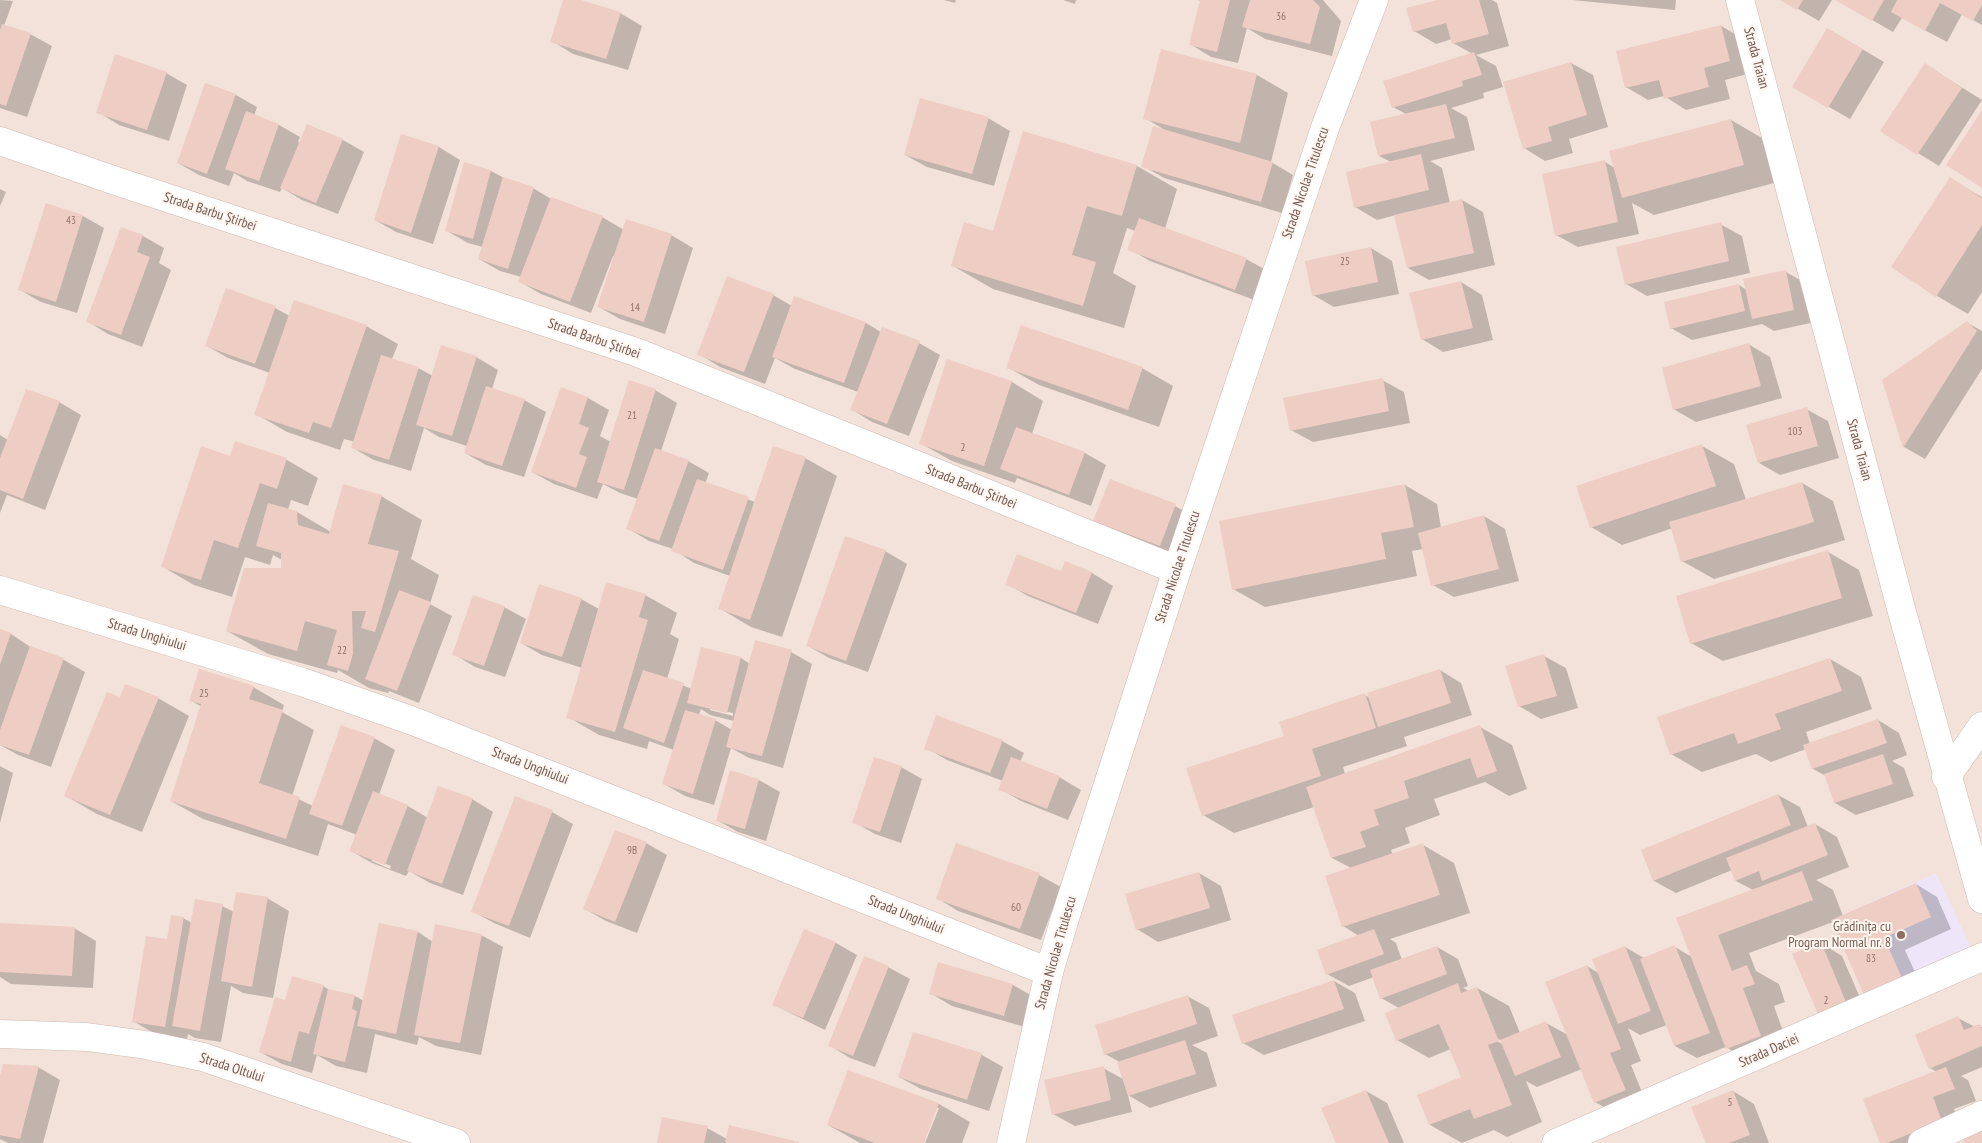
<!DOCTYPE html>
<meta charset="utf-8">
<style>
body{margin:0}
canvas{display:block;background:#fbf2ea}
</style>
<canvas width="1982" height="1143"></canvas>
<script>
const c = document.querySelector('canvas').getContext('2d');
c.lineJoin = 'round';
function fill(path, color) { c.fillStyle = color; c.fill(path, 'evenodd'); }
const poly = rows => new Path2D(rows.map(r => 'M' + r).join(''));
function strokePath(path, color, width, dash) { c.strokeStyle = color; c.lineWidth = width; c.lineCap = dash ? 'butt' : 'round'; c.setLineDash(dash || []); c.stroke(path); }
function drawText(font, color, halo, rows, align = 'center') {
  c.font = font + ' "PT Sans Narrow",sans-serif'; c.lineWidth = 4; c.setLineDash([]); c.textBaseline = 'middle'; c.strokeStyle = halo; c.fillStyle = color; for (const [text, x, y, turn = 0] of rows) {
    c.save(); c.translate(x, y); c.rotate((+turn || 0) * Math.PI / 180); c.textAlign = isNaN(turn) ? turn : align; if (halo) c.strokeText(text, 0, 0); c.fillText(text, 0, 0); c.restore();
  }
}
fill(poly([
 [0,0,1982,0,1982,1143,0,1143]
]), '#f2e2d9');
fill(poly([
 [1936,873,1972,950,1903,980,1831,920]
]), '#eee6f8');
fill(poly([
 [0,0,13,1,4,26,30,34,52,46,27,117,0,108],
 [564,0,576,0,620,13,642,26,628,70,573,54,552,41],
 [944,0,956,0,955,3],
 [1063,0,1076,0,1075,4],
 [1198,0,1323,0,1341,21,1332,56,1265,39,1247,28,1238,63,1211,57,1190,44,1201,1],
 [1442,0,1492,0,1497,3,1509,46,1476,55,1496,66,1503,87,1483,93,1484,98,1451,108,1467,117,1475,150,1430,161,1442,168,1450,203,1462,200,1483,212,1495,265,1429,280,1408,268,1396,215,1377,220,1355,207,1391,162,1379,156,1406,114,1393,107,1473,54,1453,43,1452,39,1436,44,1414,31],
 [1572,0,1676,0,1675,10],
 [1783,0,1832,0,1819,21],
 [1838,0,1982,0,1982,25,1962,14,1947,42,1902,18,1893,32],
 [1721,26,1742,38,1751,73,1725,80,1730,99,1686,110,1664,96,1648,100,1626,87],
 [1828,29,1884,62,1850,119,1794,87],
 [1162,51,1257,75,1288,93,1271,162,1293,175,1282,213,1164,178,1143,166,1165,130,1145,118],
 [1571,63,1593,75,1608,127,1569,139,1573,153,1545,161,1524,148],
 [1926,65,1982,100,1939,166,1882,131],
 [166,73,187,85,169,141,119,125,98,112],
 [206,85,236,95,257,107,254,116,279,125,300,137,298,142,300,143,308,126,343,140,364,152,338,214,302,200,282,188,280,192,247,181,234,173,229,186,199,175,178,163],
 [988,118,1010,131,994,186,927,167,905,155],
 [1731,120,1762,138,1774,183,1654,215,1632,203,1639,234,1578,247,1556,235,1605,162,1615,168],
 [1024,132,1137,166,1177,189,1165,229,1246,259,1268,271,1257,301,1150,261,1129,249,1135,231,1127,228,1113,273,1136,286,1124,328,993,289,953,266,993,232],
 [402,135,439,147,460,160,433,244,396,232,375,220],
 [465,164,491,171,506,179,533,188,551,199,602,217,624,230,671,235,693,248,665,334,620,319,599,307,615,257,613,256,591,313,541,294,520,282,521,277,500,271,479,259,483,247,468,243,447,231],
 [1950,179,1982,197,1982,292,1968,314,1937,296],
 [0,189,6,192,0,206],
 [47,205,83,216,104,228,77,313,41,302,20,290],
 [1720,224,1742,236,1750,273,1647,296,1626,284],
 [122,229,143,236,164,248,159,263,171,270,142,347,108,334,87,321],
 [1371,248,1392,261,1399,294,1334,307,1313,295],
 [1786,272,1807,284,1815,322,1774,331,1762,324,1692,340,1671,328,1739,285,1747,290],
 [1461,282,1482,295,1493,340,1443,352,1422,339],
 [227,290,275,308,290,316,366,326,398,344,392,359,418,368,433,376,476,357,498,370,492,389,524,400,546,412,524,477,486,465,465,453,467,446,439,437,424,428,411,471,374,460,353,448,355,442,344,439,340,450,287,432,256,414,270,373,228,358,207,346],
 [773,295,792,306,795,298,866,323,881,332,919,343,940,355,909,436,872,422,851,409,858,392,795,369,775,358,765,384,720,367,699,354],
 [1968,323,1982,331,1982,369,1925,459,1904,447,1883,380],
 [1748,344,1770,357,1782,398,1696,422,1675,410,1663,368],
 [948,361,1012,382,1043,401,1032,434,1085,453,1106,465,1091,506,1017,478,1015,483,952,461,920,443],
 [1007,367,1142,368,1173,386,1159,427,1039,385],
 [1382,380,1404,392,1410,423,1313,442,1291,430],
 [562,389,588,398,609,410,600,436,611,442,655,390,677,403,661,451,688,461,709,473,705,484,755,502,805,458,837,476,782,637,751,627,719,608,730,576,694,563,673,549,649,541,627,528,638,499,620,493,603,484,597,499,554,484,532,472],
 [27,391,59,402,81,415,45,510,7,495,0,513,0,435,8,440],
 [1806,409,1828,421,1839,458,1780,475,1759,463],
 [236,443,287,460,318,478,308,506,291,500,288,510,297,512,331,532,381,496,422,520,411,559,439,575,430,604,452,616,419,703,389,691,388,693,369,688,338,670,337,673,268,654,227,631,282,569,282,560,273,555,270,565,245,557,232,597,194,585,163,567,231,458],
 [1702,446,1734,464,1746,500,1802,483,1833,501,1845,540,1714,579,1682,561,1673,528,1622,545,1591,527],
 [1110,481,1175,506,1197,518,1181,558,1116,533,1095,521],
 [1405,485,1437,504,1441,528,1484,516,1505,529,1519,581,1454,597,1433,585,1423,549,1412,551,1417,576,1265,607,1233,589],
 [885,551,907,564,868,672,829,658,808,646],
 [1828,552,1859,570,1873,616,1723,661,1691,643],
 [1066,563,1092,573,1113,586,1098,624,1028,596,1007,584,1062,572],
 [645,595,677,613,670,634,679,639,667,679,692,689,741,658,750,664,791,652,812,664,783,768,749,758,731,748,714,805,685,796,664,784,674,750,649,741,647,749,599,735,568,717,582,668,542,655,521,643,581,599,599,609],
 [710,708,733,713,733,716,710,710],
 [701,709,710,715,734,721,732,730,715,720,699,715],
 [504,607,526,619,505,677,475,667,454,654],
 [0,631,11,634,32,648,64,660,85,672,51,767,18,755,0,745],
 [1544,656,1566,668,1578,708,1541,719,1519,706],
 [1830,659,1861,677,1872,709,1806,732,1810,744,1878,720,1899,733,1907,755,1892,761,1904,768,1914,796,1856,815,1835,803,1826,776,1813,769,1806,749,1771,762,1756,754,1702,772,1671,754],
 [1440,670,1461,683,1472,715,1404,737,1407,746,1343,767,1345,774,1480,727,1512,745,1527,789,1509,796,1485,782,1434,799,1440,815,1405,828,1410,843,1391,850,1393,855,1423,845,1454,863,1470,913,1390,939,1396,943,1402,960,1437,947,1458,959,1468,986,1463,988,1469,991,1477,988,1509,1006,1520,1033,1546,1023,1568,1035,1587,966,1600,974,1625,947,1644,958,1675,947,1692,957,1753,890,1736,881,1732,870,1676,893,1654,881,1642,851,1778,795,1800,807,1808,827,1815,824,1837,837,1849,867,1816,880,1833,890,1843,916,1916,884,1937,897,1951,929,1905,950,1924,992,1887,1008,1833,922,1749,953,1756,971,1779,984,1785,1002,1774,1006,1791,1054,1758,1066,1726,1047,1697,1058,1675,1046,1667,1025,1640,1035,1628,1028,1641,1061,1631,1065,1646,1102,1616,1114,1595,1102,1582,1069,1537,1087,1526,1081,1542,1122,1507,1137,1494,1130,1462,1143,1430,1125,1462,1078,1451,1049,1429,1058,1397,1040,1399,1008,1381,998,1374,977,1349,986,1327,974,1359,936,1343,926,1351,868,1332,858,1314,807,1234,833,1203,815,1286,737,1365,695,1370,698],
 [1494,1037,1502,1041,1502,1044,1493,1039],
 [253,687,284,705,282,712,314,730,292,796,313,806,374,738,395,750,379,795,408,806,428,818,472,799,493,812,463,895,430,883,409,871,406,876,372,863,351,851,357,835,328,824,318,856,203,819,171,801,202,707,190,700],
 [372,859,391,866,390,869,372,861],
 [121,698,158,698,189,716,142,832,97,814,66,796],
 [1002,741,1024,753,1020,762,1059,777,1081,790,1068,820,1021,801,1000,789,1003,781,947,760,926,748],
 [0,766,13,773,0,823],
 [901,767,922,779,901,843,875,834,854,822],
 [759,780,780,792,766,841,738,832,717,820],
 [552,812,573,824,530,938,494,923,472,911],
 [646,843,667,855,637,933,606,921,585,909],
 [1199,873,1221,886,1231,920,1158,942,1137,929],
 [1039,875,1061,887,1041,940,958,911,937,898],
 [267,898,289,911,273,998,243,993,231,986,221,1042,195,1038,188,1034,187,1039,155,1034,133,1021,168,941,183,918,192,923,222,906,234,912],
 [0,924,74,928,96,941,93,988,11,984,0,977],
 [805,930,836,943,857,955,825,1030,774,1005],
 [418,932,433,942,481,935,503,947,481,1055,436,1046,419,1037,417,1045,375,1034,367,1073,336,1066,317,1055,312,1073,282,1064,260,1052,286,1002,323,986,331,991,355,996,364,1001],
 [1821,943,1842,956,1867,1014,1840,1026],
 [939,964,1013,985,1034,997,1025,1027,952,1006,930,993],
 [888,967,910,979,875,1067,850,1058,829,1045],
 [1334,981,1355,993,1365,1021,1264,1055,1243,1043],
 [1187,996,1209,1008,1218,1036,1192,1045,1207,1053,1217,1086,1150,1108,1128,1095,1132,1112,1075,1126,1053,1114,1103,1068,1123,1079,1118,1061,1105,1054],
 [1958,1018,1975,1027,1982,1027,1982,1067,1961,1076,1968,1080,1976,1101,1954,1109,1963,1133,1938,1143,1881,1143,1937,1072,1930,1068],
 [913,1033,982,1055,1003,1067,989,1111,921,1089,899,1077],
 [38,1067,60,1080,43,1143,8,1143,0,1139,0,1081],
 [848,1071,939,1104,970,1122,962,1143,925,1143,939,1108,936,1108,923,1143,860,1143,828,1125],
 [1366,1091,1387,1103,1404,1143,1337,1143],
 [1733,1091,1754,1104,1769,1143,1707,1143],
 [707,1128,727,1139,796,1143,659,1143]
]), '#0003');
fill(poly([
 [563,0,581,0,621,12,606,59,550,42],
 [1200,0,1230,0,1217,52,1189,45],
 [1250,0,1313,0,1320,7,1310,44,1242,27],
 [1437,0,1479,0,1489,34,1452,44,1446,23,1413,32,1406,8],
 [1780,0,1803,0,1797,10],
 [1835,0,1884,0,1872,21],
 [1897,0,1982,0,1982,5,1973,21,1940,3,1925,31,1891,12],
 [2,24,31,33,6,106,0,104,0,30],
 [1721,25,1730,61,1704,68,1709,87,1664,99,1659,80,1625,88,1616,51],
 [1827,28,1863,49,1828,108,1792,87],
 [1161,49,1257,74,1240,143,1143,119],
 [1474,52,1482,75,1462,81,1463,86,1392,108,1383,81],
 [115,54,167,72,147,130,96,113],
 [1571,62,1587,115,1548,127,1552,141,1523,149,1503,82],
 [1925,63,1962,88,1917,155,1880,131],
 [205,83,236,94,207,174,177,163],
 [920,98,989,117,972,174,904,155],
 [1446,104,1455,138,1378,156,1370,122],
 [1982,110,1982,188,1946,165],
 [246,111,279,124,259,181,225,169],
 [1731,119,1744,165,1622,198,1609,151],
 [307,124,343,139,316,203,280,188],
 [1153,126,1273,162,1261,202,1141,167],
 [1023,131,1137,165,1122,216,1087,206,1072,255,1096,262,1083,306,951,266,964,222,993,231],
 [401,134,439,146,411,233,374,220],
 [1421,154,1429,190,1354,208,1346,172],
 [1605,160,1618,222,1555,236,1542,174],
 [464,162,491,170,473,239,445,231],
 [503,177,534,187,508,269,478,259],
 [1950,177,1982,198,1982,225,1936,297,1891,267],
 [551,197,603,216,570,302,518,282],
 [1462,199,1474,253,1407,268,1394,215],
 [46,203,83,215,56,302,18,290],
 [1139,218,1247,258,1235,290,1127,250],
 [626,219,672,234,644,322,597,307],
 [1721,222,1729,261,1625,285,1616,247],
 [121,227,143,235,137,252,150,257,121,335,86,322],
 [1371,247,1378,282,1312,296,1305,261],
 [1786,270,1794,310,1752,319,1743,279],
 [727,276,774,294,744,372,697,355],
 [1461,281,1473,328,1421,340,1409,293],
 [1739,284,1745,311,1670,329,1664,302],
 [226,288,276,306,255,364,205,346],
 [794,296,866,322,844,383,772,357],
 [294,300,367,325,331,428,313,422,309,433,254,415],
 [1967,321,1977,331,1903,448,1882,380],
 [1021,325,1143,367,1128,410,1006,368],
 [882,327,920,341,887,424,850,410],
 [1749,343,1761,386,1673,410,1662,368],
 [441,345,477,356,452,436,416,425],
 [381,355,419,367,389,460,351,448],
 [947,359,1012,381,984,466,919,444],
 [1383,378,1389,411,1290,431,1283,398],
 [629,380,656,389,624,490,597,482],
 [486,386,525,399,502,466,464,453],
 [561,387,588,397,579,424,589,428,579,454,587,457,576,488,531,472],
 [26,389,60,401,23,499,0,490,0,458],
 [1807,407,1818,446,1758,463,1746,425],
 [1016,427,1085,452,1069,495,1000,469],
 [235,441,287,458,277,489,260,483,238,548,214,540,201,580,161,567,201,446,230,456],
 [1702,444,1716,486,1590,528,1576,486],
 [773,446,806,457,750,620,718,609],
 [655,448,689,460,659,541,626,529],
 [697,479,749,497,723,570,671,551],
 [1110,479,1176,504,1160,546,1093,521],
 [1802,482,1814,522,1681,562,1669,522],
 [343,484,382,495,368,544,399,551,375,632,361,628,366,611,352,611,353,654,348,671,327,665,337,630,305,621,297,651,226,631,244,568,281,568,281,553,256,546,268,503,297,511,298,525,329,534],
 [1405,484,1414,527,1381,533,1386,559,1232,590,1219,521],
 [1484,515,1499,569,1431,586,1418,533],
 [845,536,886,550,846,661,806,646],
 [1828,550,1842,598,1690,644,1676,596],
 [1017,554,1061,571,1065,561,1092,572,1076,613,1005,585],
 [606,582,646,594,639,617,648,620,615,732,566,718],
 [539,584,582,598,562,657,520,643],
 [399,590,431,602,397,691,365,679],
 [473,595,505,606,484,666,452,655],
 [0,629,11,633,0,665],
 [755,640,792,650,762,756,726,747],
 [30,646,64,658,29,755,0,745,0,730],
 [701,647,741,657,727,713,687,703],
 [1544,654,1557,696,1518,707,1505,666],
 [1830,658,1842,691,1775,714,1781,729,1738,744,1734,733,1670,755,1657,717],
 [199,669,254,686,249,699,283,710,259,783,300,797,286,839,170,801,201,704,189,701],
 [1440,669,1451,703,1378,727,1367,693],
 [643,670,684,683,664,743,623,728],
 [125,684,159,697,110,815,64,796,107,692,120,697],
 [1365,693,1376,728,1312,749,1321,776,1202,816,1186,768,1284,736,1279,722],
 [685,710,716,719,693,794,662,784],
 [936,715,1003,740,990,773,924,749],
 [1878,719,1887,743,1812,769,1803,745],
 [341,725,375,737,342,826,309,814],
 [1480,725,1497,771,1477,778,1470,758,1404,781,1409,798,1374,810,1379,825,1360,832,1366,847,1331,858,1306,787],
 [1883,754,1893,784,1834,803,1824,774],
 [874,757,902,766,880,832,852,823],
 [1011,757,1060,776,1047,809,998,790],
 [730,770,759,779,745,829,716,821],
 [438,786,473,798,442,884,407,871],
 [373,791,408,805,385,865,349,851],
 [1778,794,1791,825,1653,881,1641,850],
 [515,796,553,810,509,926,471,912],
 [1815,823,1828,855,1762,881,1759,871,1735,881,1726,858],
 [615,830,647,842,615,922,583,909],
 [956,843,1040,873,1020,929,936,899],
 [1423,843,1440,895,1342,927,1325,876],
 [1802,871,1813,900,1718,935,1732,971,1747,965,1755,984,1743,988,1761,1036,1726,1049,1676,918],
 [1199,872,1210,908,1136,930,1125,894],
 [1916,883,1931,917,1884,938,1903,980,1865,997,1831,920],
 [236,892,268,897,252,987,221,981],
 [195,899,223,904,200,1031,172,1026],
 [171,915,184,917,165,1027,132,1022,146,936,167,939],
 [0,923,75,927,72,976,0,972],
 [379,923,418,931,396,1034,357,1026],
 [435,924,482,934,460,1043,414,1035],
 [804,929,836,942,803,1018,772,1005],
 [1374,929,1384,954,1326,975,1317,950],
 [1821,942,1846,1002,1818,1014,1792,954],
 [1675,945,1710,1033,1674,1046,1640,959],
 [1437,946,1447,974,1380,999,1370,970],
 [1625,946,1651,1011,1618,1024,1592,959],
 [864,956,889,966,853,1056,828,1046],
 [938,962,1013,984,1004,1016,929,994],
 [1587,965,1621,1049,1610,1053,1626,1090,1594,1103,1545,982],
 [292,976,324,985,309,1034,299,1031,291,1062,259,1052,275,997,285,1000],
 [1334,980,1344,1009,1242,1044,1232,1015],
 [1458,983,1461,993,1477,987,1499,1041,1488,1045,1512,1105,1474,1119,1470,1109,1429,1125,1417,1095,1461,1077,1439,1024,1396,1041,1385,1013],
 [328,989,355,995,352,1009,357,1011,345,1062,313,1054],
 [1188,995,1197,1024,1104,1055,1095,1025],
 [1958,1016,1964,1030,1980,1024,1982,1030,1982,1046,1929,1069,1915,1035],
 [1546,1021,1561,1057,1515,1076,1500,1040],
 [913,1032,982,1053,967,1100,898,1077],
 [1185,1040,1196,1074,1128,1096,1117,1062],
 [3,1064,39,1066,20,1139,0,1135,0,1075],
 [1104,1066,1111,1100,1052,1115,1044,1080],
 [1946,1067,1955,1089,1933,1097,1942,1121,1887,1143,1880,1143,1863,1099],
 [848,1070,939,1103,924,1143,875,1143,827,1125],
 [1366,1090,1389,1143,1336,1143,1321,1108],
 [1733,1090,1750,1135,1729,1143,1706,1143,1691,1107],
 [662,1117,708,1126,704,1143,657,1143],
 [729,1125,799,1142,799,1143,725,1143],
 [1982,1130,1982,1143,1965,1143,1963,1139]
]), '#eecdc4');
const street = poly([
 [1740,0,1902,612,1982,899],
 [0,141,119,182,636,352,1177,570],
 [0,590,302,682,413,721,1049,972],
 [1946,777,1982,726],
 [0,1034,87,1037,146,1045,203,1057,456,1143],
 [1556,1143,1982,957],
 [1922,1143,1982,1115]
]);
const secondary = poly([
 [1011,1143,1049,972,1065,918,1177,570,1326,125,1374,0]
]);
strokePath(street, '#cfbab3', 29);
strokePath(secondary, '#d1bab1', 29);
strokePath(street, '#fff', 28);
strokePath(secondary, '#fff', 28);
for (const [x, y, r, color] of [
 [1901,935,5,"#8d6e63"]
]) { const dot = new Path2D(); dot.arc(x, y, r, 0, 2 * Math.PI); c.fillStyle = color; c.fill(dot); strokePath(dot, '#fef6f0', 2); }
drawText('11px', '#92746c', null, [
 ["36",1281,17],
 ["43",71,221],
 ["25",1345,262],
 ["14",635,308],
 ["21",632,416],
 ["103",1795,432],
 ["2",963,448],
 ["22",342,651],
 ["25",204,694],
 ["9B",632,851],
 ["60",1016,908],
 ["83",1871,959],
 ["2",1826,1001],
 ["5",1730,1103]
]);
drawText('14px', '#74564f', '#fef6f0', [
 ["Strada Traian",1756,58,75],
 ["Strada Nicolae Titulescu",1306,183,-71],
 ["Strada Barbu Știrbei",210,212,18],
 ["Strada Barbu Știrbei",594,339,19],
 ["Strada Traian",1859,450,75],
 ["Strada Barbu Știrbei",971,487,22],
 ["Strada Nicolae Titulescu",1178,567,-72],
 ["Strada Unghiului",147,635,17],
 ["Strada Unghiului",530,766,21],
 ["Strada Unghiului",906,915,22],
 ["Strada Nicolae Titulescu",1056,953,-74],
 ["Strada Daciei",1769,1051,-24],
 ["Strada Oltului",232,1068,18]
]);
drawText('14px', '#785e54', '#fef6f0', [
 ["Grădinița cu",1891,927],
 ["Program Normal nr. 8",1891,943]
], 'right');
</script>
